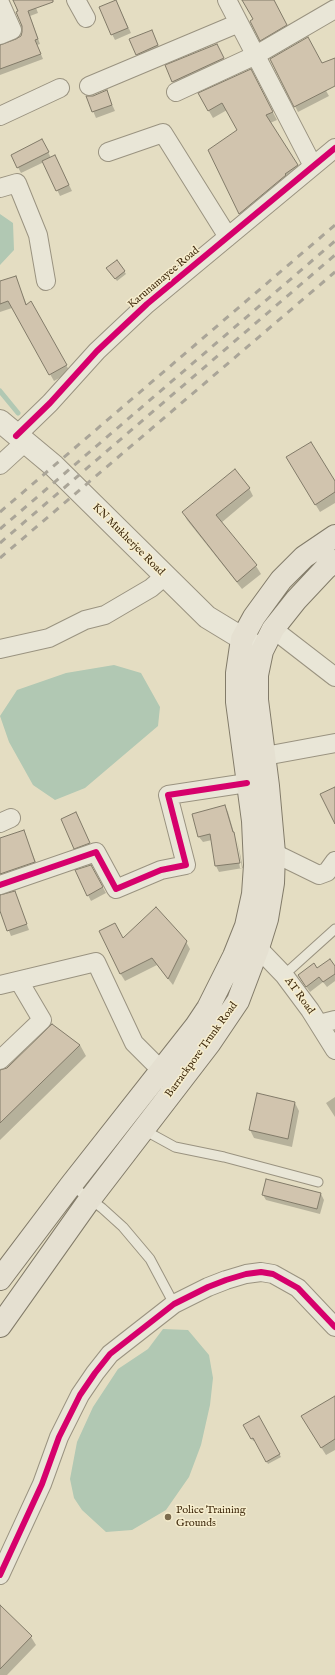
<!DOCTYPE html>
<style>
body{margin:0}
canvas{display:block;background:#e4ddc2}
</style>
<canvas width="335" height="1675"></canvas>
<script>
const c = document.querySelector('canvas').getContext('2d');
c.lineJoin = 'round';
function fill(path, color) { c.fillStyle = color; c.fill(path, 'evenodd'); }
const poly = rows => new Path2D(rows.map(r => 'M' + r).join(''));
function strokePath(path, color, width, dash) { c.strokeStyle = color; c.lineWidth = width; c.lineCap = dash ? 'butt' : 'round'; c.setLineDash(dash || []); c.stroke(path); }
function drawText(font, color, halo, rows, align = 'center') {
  c.font = font + ' "IM FELL English",serif'; c.lineWidth = 3; c.setLineDash([]); c.textBaseline = 'middle'; c.strokeStyle = halo; c.fillStyle = color; for (const [text, x, y, turn = 0] of rows) {
    c.save(); c.translate(x, y); c.rotate((+turn || 0) * Math.PI / 180); c.textAlign = isNaN(turn) ? turn : align; if (halo) c.strokeText(text, 0, 0); c.fillText(text, 0, 0); c.restore();
  }
}
fill(poly([
 [0,214,13,223,14,250,0,265],
 [114,665,141,673,160,707,158,726,85,788,55,800,33,785,9,742,0,716,17,690,66,673],
 [163,1329,188,1330,209,1355,213,1378,210,1405,201,1445,189,1477,166,1510,132,1530,106,1532,82,1510,74,1498,70,1479,77,1442,93,1407,118,1369,148,1349]
]), '#b1c8b3');
fill(poly([
 [14,0,33,0,38,13,30,16,40,44,37,45,43,59,0,75,0,46,21,37,23,32],
 [244,0,274,0,289,31,264,45,251,21,255,19],
 [116,1,131,33,115,40,112,34],
 [152,31,161,51,140,60,137,55],
 [299,43,329,96,298,112,295,106],
 [220,51,226,64,176,87,167,66],
 [255,78,277,120,270,123,302,173,244,222,209,150,239,130,227,110,213,118,199,94],
 [106,91,115,111,96,118,87,97,93,97],
 [42,140,51,158,55,156,72,191,60,196,44,162,21,173,12,156],
 [109,270,124,271,126,274,117,281],
 [15,277,27,305,31,303,70,372,54,381,12,308,0,312,0,283],
 [292,466,335,483,335,503,320,512],
 [249,488,253,496,221,523,256,566,261,574,242,589,187,520,183,512],
 [225,806,228,812,234,833,240,868,242,868,237,839,243,868,219,872,216,866,212,840,203,842,199,837,193,815],
 [79,819,92,849,78,854,75,848],
 [23,831,38,867,0,880,0,839],
 [91,866,106,893,91,901,88,895],
 [0,896,17,898,29,930,11,936,0,908],
 [123,939,186,942,190,949,173,985,157,965,125,981,120,973],
 [335,968,335,981,327,987,323,982,310,992,302,981,317,969],
 [80,1045,86,1056,0,1140,0,1071],
 [335,1097,335,1117,326,1103],
 [295,1103,299,1111,292,1147,254,1138,250,1130],
 [321,1194,324,1200,320,1214,266,1200,263,1195],
 [335,1399,335,1450,326,1455,307,1425],
 [259,1418,281,1457,268,1464,255,1440,253,1441,245,1425],
 [0,1615,31,1637,36,1645,7,1675,0,1675]
]), '#0003');
strokePath(poly([
 [0,391,18,413]
]), '#b1c8b3', 5);
const building = poly([
 [13,0,53,0,53,2,28,11,38,39,35,40,41,54,0,69,0,45,16,39,21,36,22,32,22,26,16,12,18,11,13,0],
 [116,0,128,28,111,35,99,7,116,0],
 [242,0,274,0,287,25,260,41,250,21,253,19,242,0],
 [152,30,158,45,136,55,129,39,152,30],
 [308,37,322,63,335,58,335,86,294,107,270,59,308,37],
 [217,44,224,58,172,82,165,65,217,44],
 [251,69,273,112,266,115,298,165,285,174,286,175,239,214,208,150,237,130,222,103,208,111,198,93,251,69],
 [107,90,112,105,92,112,86,96,93,96,107,90],
 [42,139,49,152,17,168,11,155,42,139],
 [55,155,69,185,56,191,42,161,55,155],
 [117,260,125,271,115,279,106,268,117,260],
 [16,276,26,305,31,301,67,365,49,375,8,301,0,304,0,281,16,276],
 [311,442,335,481,335,492,315,505,286,457,311,442],
 [235,469,250,488,216,515,257,565,237,582,182,512,235,469],
 [335,787,335,824,320,794,335,787],
 [225,805,233,832,234,832,240,863,215,866,210,834,198,837,192,814,225,805],
 [76,812,90,843,74,849,61,819,76,812],
 [24,830,35,862,0,874,0,838,24,830],
 [91,865,103,887,87,896,75,870,91,865],
 [15,891,27,924,7,931,0,911,0,895,15,891],
 [156,907,187,941,168,979,152,958,120,974,99,931,115,923,123,938,156,907],
 [330,959,335,966,335,974,323,982,319,977,306,987,298,975,314,963,317,968,330,959],
 [52,1024,80,1045,0,1123,0,1070,7,1068,52,1024],
 [257,1093,295,1102,288,1139,249,1130,257,1093],
 [266,1179,321,1193,317,1209,262,1195,266,1179],
 [335,1396,335,1439,321,1448,301,1416,335,1396],
 [259,1416,280,1454,266,1462,253,1438,251,1439,243,1425,259,1416],
 [0,1605,32,1636,0,1669,0,1605]
]);
fill(building, '#d1c4ae');
strokePath(building, '#827b69', 1);
const service = poly([
 [284,975,335,929],
 [144,1130,175,1147,224,1157,318,1182],
 [71,1185,102,1208,123,1227,150,1259,174,1304]
]);
const minor = poly([
 [76,0,86,18],
 [227,0,313,166],
 [0,3,12,30,0,35],
 [89,86,239,23],
 [176,92,256,55,335,9],
 [0,116,60,88],
 [108,152,163,133,228,237],
 [0,188,17,183,38,235,46,281],
 [16,436,50,403,97,351,147,304,335,148],
 [0,465,24,443],
 [273,629,335,677],
 [0,649,49,638,85,620,105,615,151,588,165,576],
 [265,756,335,743],
 [0,823,11,818],
 [274,853,319,875,327,872,335,861],
 [0,885,96,852,116,889,161,870,186,865,168,795,247,783],
 [258,948,284,975,310,1010,335,1050],
 [0,985,96,962,134,1043,162,1071],
 [319,1024,335,1020],
 [0,1060,42,1020,19,981],
 [0,1575,42,1484,59,1437,80,1395,95,1373,110,1354,174,1304,208,1287,226,1280,246,1274,261,1272,273,1274,298,1288,335,1327]
]);
const tertiary = poly([
 [0,421,54,466,207,617,258,648]
]);
const primary = poly([
 [0,1279,71,1185,196,1026,208,1008,234,956,246,926,253,894,255,865,253,821,237,702,237,673,242,639,254,617,281,580,304,557,335,536],
 [0,1326,90,1199,209,1044,238,1001,258,948,267,919,273,883,274,853,268,786,257,700,257,675,262,651,273,629,296,600,326,568,335,561]
]);
strokePath(service, '#9a9380', 11);
strokePath(minor, '#9a9380', 20);
strokePath(tertiary, '#9a9380', 24);
strokePath(primary, '#827b69', 24);
strokePath(service, '#e9e6d7', 9);
strokePath(minor, '#e9e6d7', 18);
strokePath(tertiary, '#e9e6d7', 22);
strokePath(primary, '#e5e0d1', 22);
strokePath(poly([
 [0,512,335,225],
 [0,529,335,241],
 [0,543,335,255],
 [0,558,335,272]
]), '#aaa598', 3, [7, 7]);
strokePath(poly([
 [16,436,50,403,97,351,147,304,335,148],
 [0,885,96,852,116,889,161,870,186,865,168,795,247,783],
 [0,1575,42,1484,59,1437,80,1395,95,1373,110,1354,174,1304,208,1287,226,1280,246,1274,261,1272,273,1274,298,1288,335,1327]
]), '#d6006c', 6);
for (const [x, y, r, color] of [
 [168,1517,4,"#7b6b4e"]
]) { const dot = new Path2D(); dot.arc(x, y, r, 0, 2 * Math.PI); c.fillStyle = color; c.fill(dot); strokePath(dot, '#f7eece', 1.5); }
drawText('11px', '#422d10', '#f7eece', [
 ["Karunamayee Road",164,278,-40],
 ["KN Mukherjee Road",128,540,45],
 ["AT Road",299,996,54],
 ["Barrackpore Trunk Road",202,1050,-54]
]);
drawText('11px', '#422d10', '#f7eece', [
 ["Police Training",176,1511],
 ["Grounds",176,1524]
], 'left');
</script>
